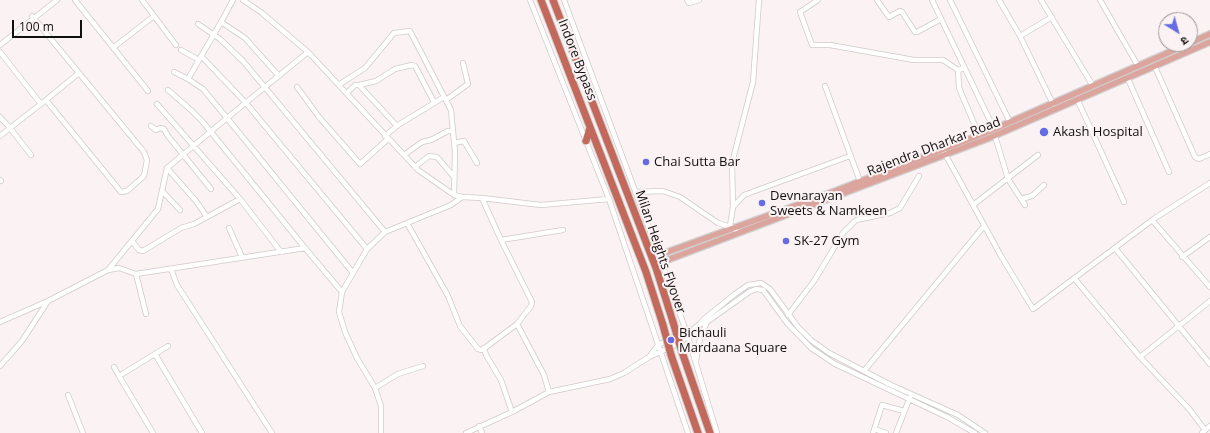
<!DOCTYPE html>
<meta charset="utf-8">
<style>
body{margin:0}
#map{position:relative;width:1210px;height:433px;overflow:hidden;background:#faf2f3;font-family:"Open Sans","Noto Sans Devanagari",sans-serif}
canvas{display:block}
.north{position:absolute;left:1158px;top:12px;width:40px;height:40px;box-sizing:border-box;background:#faf2f3;border:1px solid #9d9798;border-radius:50%;rotate:143deg;font-size:11px;font-weight:700;line-height:16px;text-align:center;color:#120f0f}
.north::after{content:'';display:block;margin:auto;width:14px;height:18px;background:#646be4;clip-path:polygon(50% 0,100% 100%,50% 72%,0 100%)}
.scale{position:absolute;left:12px;top:20px;width:70px;height:18px;box-sizing:border-box;border:2px solid #120f0f;border-top:0;padding-left:5px;font-size:12px;line-height:14px;white-space:nowrap;color:#120f0f;-webkit-text-stroke:3px #faf2f3;paint-order:stroke}
</style>
<div id="map">
<canvas width="1210" height="433"></canvas>
<div class="north">उ</div>
<div class="scale">100 m</div>
</div>
<script>
const c = document.querySelector('canvas').getContext('2d');
c.lineJoin = 'round';
const poly = rows => new Path2D(rows.map(r => 'M' + r).join(''));
function strokePath(path, color, width, dash) { c.strokeStyle = color; c.lineWidth = width; c.lineCap = dash ? 'butt' : 'round'; c.setLineDash(dash || []); c.stroke(path); }
function drawText(font, color, halo, rows, align = 'center') {
  c.font = font + ' "Open Sans",sans-serif'; c.lineWidth = 4; c.setLineDash([]); c.textBaseline = 'middle'; c.strokeStyle = halo; c.fillStyle = color; for (const [text, x, y, turn = 0] of rows) {
    c.save(); c.translate(x, y); c.rotate((+turn || 0) * Math.PI / 180); c.textAlign = isNaN(turn) ? turn : align; if (halo) c.strokeText(text, 0, 0); c.fillText(text, 0, 0); c.restore();
  }
}
const minor = poly([
 [75,0,148,91],
 [142,0,176,45],
 [233,0,221,22,245,38,278,75],
 [243,0,262,13,308,52,418,170,454,195,462,197,482,198,541,205,609,199],
 [530,0,609,199,688,433],
 [564,0,659,255,687,334,717,433],
 [687,0,689,3,699,0],
 [818,0,800,12,812,45,830,45,914,60,943,60,958,70,964,68],
 [877,0,889,17,900,11,902,12,915,32,917,32,941,19],
 [932,0,994,129],
 [950,0,1010,122],
 [999,0,1020,36,1053,104],
 [1041,0,1093,86],
 [1100,0,1138,66],
 [198,24,220,39,243,61,385,232],
 [1020,36,1052,17],
 [0,45,57,0],
 [114,47,154,16],
 [181,50,199,60],
 [0,52,41,104],
 [308,52,227,118,353,273],
 [201,56,246,103,367,249],
 [1155,67,1195,157,1199,159,1210,154],
 [958,70,959,88,979,135],
 [174,72,188,79],
 [1128,79,1169,172],
 [340,84,365,68,394,33,410,31,451,110,455,152,454,195],
 [825,86,861,184],
 [297,87,319,117,360,164,388,139],
 [168,90,191,110,202,121,305,248],
 [347,93,355,85,359,85],
 [46,100,79,73],
 [446,100,468,84,463,63],
 [1078,101,1124,202],
 [157,104,240,199,281,252],
 [0,117,10,128,46,100,121,192,127,191,144,176,147,160,144,152,32,16],
 [151,126,156,130,160,128,164,129,168,136,211,189],
 [397,126,359,85,376,81,395,69,412,65,415,66,434,102],
 [0,136,10,128,31,155],
 [385,136,398,125,444,97],
 [995,136,1008,179,1025,205],
 [454,143,464,141,477,163],
 [944,152,1001,256,1033,309,1155,218,1210,183],
 [404,155,422,142,431,140,448,131,453,131],
 [415,167,429,156,437,157,454,177],
 [167,168,196,201,207,217,240,199],
 [0,180,1,181],
 [163,192,180,210],
 [635,192,663,191,680,197,718,223,734,228,738,233],
 [1021,199,1032,196,1044,185],
 [973,205,1038,155],
 [733,207,744,195,850,156],
 [1152,220,1210,287],
 [407,223,448,296,460,326,478,349,482,350,517,324,531,306,532,302,501,240,482,198],
 [730,226,733,207,732,163,753,82,759,0],
 [229,228,242,257],
 [501,240,563,230],
 [132,241,139,250,143,251,181,228,194,224,207,217],
 [1115,248,1210,364],
 [1182,257,1210,237],
 [171,269,177,285,272,433],
 [108,270,158,209,167,168,227,118,203,89,188,79,221,22],
 [136,274,146,314],
 [1074,278,1140,357,1190,410,1205,430],
 [788,315,814,281,843,233,856,220,890,213,900,208,919,176],
 [0,322,48,301,108,270,119,268,136,274,305,248,342,292],
 [517,324,544,375,549,392],
 [700,324,707,322,749,292,756,289,763,290,787,323,811,348,835,364,947,417,975,433],
 [484,348,486,355,501,380,512,412],
 [155,354,202,433],
 [649,357,658,345,681,333,687,334],
 [1140,357,1210,301],
 [696,361,700,339,707,322],
 [0,366,22,341,48,301],
 [114,367,119,376],
 [864,371,984,226],
 [375,388,398,374,423,366],
 [68,395,83,433],
 [479,426,482,433],
 [874,429,886,433],
 [153,433,119,376,168,346],
 [381,433,381,406,375,388,357,358,345,332,339,312,342,292,367,249,385,232,451,205,462,197],
 [466,433,512,412,549,392,610,379,624,373,649,357,682,342,687,334,700,324,704,319,735,294,748,285,761,283,770,289,798,327,811,340,829,353,891,385,958,415,985,433],
 [873,433,882,405,904,411],
 [896,433,910,397],
 [1202,433,1210,426]
]);
const major = poly([
 [1190,43,1210,34],
 [659,255,825,195,985,133,1188,44],
 [662,262,989,138,1210,42]
]);
const highway = poly([
 [541,0,646,272,663,325],
 [553,0,656,268,673,322],
 [586,141,590,128],
 [682,352,710,433],
 [671,355,698,433]
]);
strokePath(minor, '#d1caca', 6);
strokePath(major, '#d0cfcf', 8);
strokePath(highway, '#d0cfcf', 9);
strokePath(minor, '#fff', 4.5);
strokePath(major, '#dba59d', 5.5);
strokePath(highway, '#c3695b', 7);
const highwayBridge = poly([
 [673,322,682,352],
 [663,325,671,355]
]);
strokePath(highwayBridge, '#d0cfcf', 9, []);
strokePath(highwayBridge, '#c3695b', 7);
for (const [x, y, r, color] of [
 [1044,132,5,"#646be4"],
 [646,162,4,"#646be4"],
 [762,203,4,"#646be4"],
 [786,241,4,"#646be4"],
 [671,340,4,"#646be4"]
]) { const dot = new Path2D(); dot.arc(x, y, r, 0, 2 * Math.PI); c.fillStyle = color; c.fill(dot); strokePath(dot, '#faf2f3', 1.5); }
drawText('13px', '#120f0f', '#faf2f3', [
 ["Indore Bypass",577,60,69],
 ["Rajendra Dharkar Road",934,147,-21],
 ["Milan Heights Flyover",660,252,71]
]);
drawText('13px', '#120f0f', '#faf2f3', [
 ["Akash Hospital",1053,132],
 ["Chai Sutta Bar",654,162],
 ["Devnarayan",770,196],
 ["Sweets & Namkeen",770,211],
 ["SK-27 Gym",794,241],
 ["Bichauli",679,333],
 ["Mardaana Square",679,348]
], 'left');
</script>
